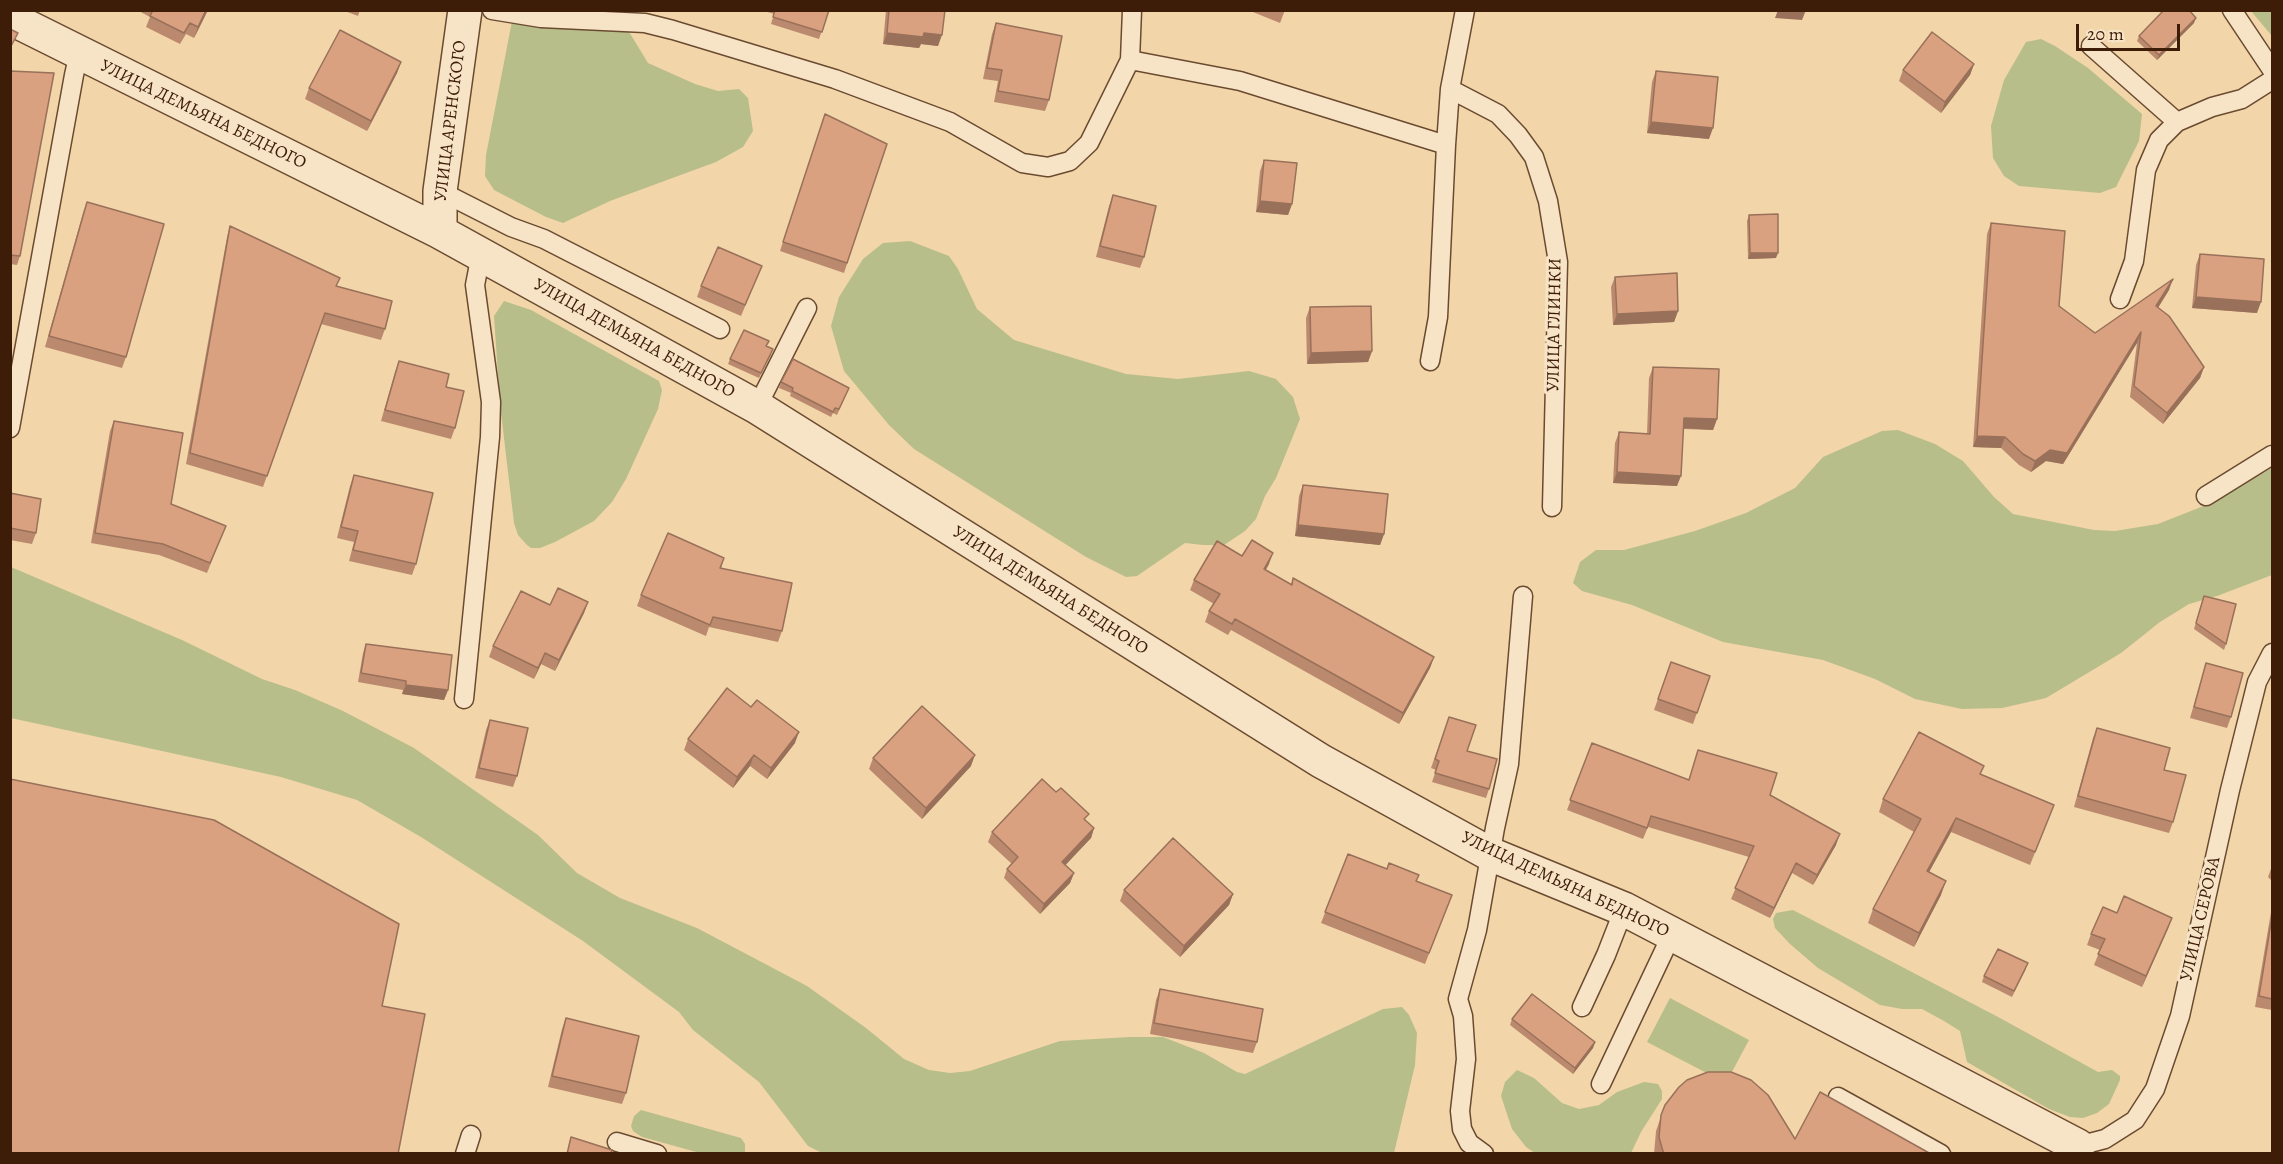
<!DOCTYPE html>
<meta charset="utf-8">
<style>
body{margin:0}
#map{position:relative;width:2283px;height:1164px;overflow:hidden;background:#f2d5a9;font-family:Alegreya,serif}
canvas{display:block}
.frame{position:absolute;inset:0;border:12px solid #3e1d08;pointer-events:none}
.scale{position:absolute;left:2076px;top:24px;width:104px;height:27px;box-sizing:border-box;border:3px solid #3e1d08;border-top:0;padding-left:8px;font-size:18px;line-height:21px;white-space:nowrap;color:#3e1d08;-webkit-text-stroke:4px #f7e4c7;paint-order:stroke}
</style>
<div id="map">
<canvas width="2283" height="1164"></canvas>
<div class="frame"></div>
<div class="scale">20 m</div>
</div>
<script>
const c = document.querySelector('canvas').getContext('2d');
c.lineJoin = 'round';
function fill(path, color) { c.fillStyle = color; c.fill(path, 'evenodd'); }
const poly = rows => new Path2D(rows.map(r => 'M' + r).join(''));
function strokePath(path, color, width, dash) { c.strokeStyle = color; c.lineWidth = width; c.lineCap = dash ? 'butt' : 'round'; c.setLineDash(dash || []); c.stroke(path); }
function drawText(font, color, halo, rows, align = 'center') {
  c.font = font + ' Alegreya,serif'; c.lineWidth = 6; c.setLineDash([]); c.textBaseline = 'middle'; c.strokeStyle = halo; c.fillStyle = color; for (const [text, x, y, turn = 0] of rows) {
    c.save(); c.translate(x, y); c.rotate((+turn || 0) * Math.PI / 180); c.textAlign = isNaN(turn) ? turn : align; if (halo) c.strokeText(text, 0, 0); c.fillText(text, 0, 0); c.restore();
  }
}
fill(poly([
 [514,11,609,11,620,17,648,63,695,84,718,91,739,89,748,98,753,131,743,147,716,162,610,201,563,223,546,217,494,190,485,176,486,155],
 [2251,11,2272,11,2272,36],
 [2041,39,2055,46,2088,68,2142,114,2139,141,2116,187,2100,193,2019,186,2004,176,1993,158,1991,126,2004,80,2026,42],
 [910,241,949,256,958,269,977,309,1014,340,1126,374,1178,379,1249,371,1276,379,1293,397,1300,419,1276,478,1265,496,1256,519,1245,531,1224,545,1203,545,1185,543,1137,576,1126,577,1086,557,914,449,889,425,844,371,831,326,839,297,863,259,883,243],
 [504,301,531,310,659,381,662,390,658,409,626,479,612,502,594,521,555,542,540,548,531,548,527,545,518,535,514,523,500,404,494,316],
 [1898,430,1935,444,1963,461,1994,497,2013,514,2094,530,2115,531,2158,524,2201,507,2272,468,2272,575,2217,596,2189,604,2160,622,2121,653,2046,698,2002,708,1962,709,1915,699,1875,679,1823,660,1723,642,1632,605,1582,591,1573,583,1580,562,1596,550,1624,550,1695,531,1746,513,1795,488,1823,457,1882,431],
 [11,567,182,640,262,679,295,690,343,711,414,748,538,835,577,873,620,898,697,928,807,986,866,1028,904,1059,929,1070,950,1073,970,1071,1060,1041,1130,1037,1163,1037,1204,1053,1237,1072,1245,1074,1383,1009,1402,1007,1409,1015,1417,1033,1415,1065,1394,1153,822,1153,808,1146,759,1082,693,1030,679,1012,583,941,421,837,357,800,281,777,11,718],
 [1793,910,2000,1018,2098,1072,2112,1070,2120,1076,2120,1080,2109,1104,2097,1113,2083,1118,2070,1117,2049,1109,1967,1062,1960,1031,1944,1021,1922,1009,1902,1009,1880,1005,1818,968,1790,944,1775,928,1773,919,1776,913],
 [1670,998,1749,1040,1726,1083,1647,1042],
 [1517,1070,1534,1078,1562,1103,1579,1109,1599,1105,1617,1092,1644,1082,1658,1084,1662,1091,1662,1099,1641,1132,1631,1153,1535,1153,1526,1147,1512,1129,1501,1096,1505,1082],
 [641,1110,741,1138,745,1144,745,1153,700,1153,642,1137,633,1131,631,1126,634,1116]
]), '#b8be8a');
const lane = poly([
 [492,10,541,18,645,23,673,30,835,79,950,122,1022,163,1048,167,1070,161,1089,143,1130,60,1132,10],
 [2232,10,2272,70],
 [2091,46,2177,122],
 [1130,60,1240,81,1446,145,1450,89,1465,10],
 [1450,89,1498,114,1518,135,1534,157,1548,201,1558,262,1552,507],
 [440,191,511,227,544,239,720,329],
 [2120,299,2134,261,2146,170,2159,140,2177,122,2212,107,2242,99,2272,80],
 [1430,361,1438,317,1446,145],
 [757,407,807,308],
 [10,428,74,75,79,53],
 [2206,496,2272,455],
 [464,699,490,437,491,402,475,285,481,254],
 [1582,1007,1606,955,1624,909],
 [1601,1084,1672,934],
 [1838,1097,1941,1154],
 [617,1142,657,1154],
 [2078,1146,2105,1139,2135,1120,2155,1089,2180,1016,2230,790,2257,682,2272,653],
 [465,1154,471,1135],
 [1484,1154,1469,1143,1462,1129,1460,1111,1466,1059,1463,1016,1458,999,1477,930,1495,828,1509,764,1523,596]
]);
const street = poly([
 [10,18,440,232,757,407,1321,761,1490,854,1624,909,2078,1146],
 [440,232,440,191,465,10]
]);
strokePath(lane, '#6b4b30', 21);
strokePath(street, '#6b4b30', 36);
strokePath(lane, '#f7e4c7', 18);
strokePath(street, '#f7e4c7', 33);
fill(poly([
 [137,10,208,10,194,38,186,34,180,44,146,27,150,17],
 [342,10,360,10,358,16],
 [761,10,829,10,819,39,771,24,774,14],
 [886,10,945,10,938,46,921,44,919,48,883,44],
 [1248,10,1285,10,1280,23],
 [996,23,1049,100,1045,111,994,102,998,81,983,79,992,34],
 [2194,23,2157,60,2137,41,2139,36],
 [401,62,397,73,367,131,305,99,309,88],
 [1974,64,1970,75,1941,113,1899,81,1903,70],
 [10,71,20,256,17,265,10,264],
 [1656,71,1709,139,1647,133,1652,82],
 [825,114,887,144,844,273,780,251],
 [1264,160,1292,204,1288,215,1256,212,1260,171],
 [1113,195,1144,257,1140,268,1096,257,1109,206],
 [87,202,126,357,122,368,45,347,83,213],
 [1749,215,1776,258,1748,259,1747,221],
 [1991,223,2059,306,2095,333,2169,290,2158,308,2204,367,2200,378,2163,424,2130,397,2137,343,2063,464,2046,461,2031,472,2019,465,2001,448,1973,447,1987,234],
 [230,226,337,286,385,329,381,340,321,324,263,487,186,464,227,237],
 [2200,254,2257,313,2192,308,2196,265],
 [762,266,741,316,697,297,701,286],
 [1615,277,1678,311,1674,322,1613,325,1611,287],
 [1310,307,1372,351,1368,362,1307,364,1306,318],
 [767,346,771,355,759,378,728,364,730,359],
 [399,361,446,387,455,428,451,439,381,421,395,372],
 [1653,367,1717,419,1713,430,1684,429,1677,486,1613,483,1615,443,1619,432,1647,434,1649,378],
 [781,382,847,393,837,415,833,413,831,417,790,396,791,393,779,388],
 [114,421,171,504,226,526,207,573,159,555,91,543,110,431],
 [354,475,416,564,412,575,349,561,354,542,337,538,350,486],
 [1303,485,1384,534,1380,545,1295,536,1299,496],
 [10,493,36,533,32,544,10,540],
 [1242,556,1269,564,1266,570,1291,584,1293,578,1434,657,1430,668,1399,724,1231,630,1228,635,1205,622,1209,611,1214,604,1190,590,1194,580],
 [724,558,721,569,782,631,778,642,709,627,706,636,637,606,641,595],
 [2204,596,2226,644,2224,650,2194,629],
 [588,602,584,613,555,671,541,664,534,679,489,657,493,646,550,605],
 [366,644,448,690,444,700,402,694,403,690,358,682,363,653],
 [1671,662,1710,676,1693,724,1654,710],
 [2206,663,2231,717,2227,728,2190,718],
 [751,707,795,743,767,779,750,766,733,788,684,750,688,739],
 [1449,717,1467,751,1489,789,1486,798,1432,782,1436,770,1431,768],
 [490,720,517,776,513,787,475,778,486,730],
 [2097,728,2164,770,2173,822,2169,833,2074,807,2093,738],
 [1592,743,1689,780,1698,750,1770,795,1836,845,1813,885,1792,873,1770,918,1731,899,1749,857,1648,827,1643,839,1567,810],
 [873,758,971,766,922,819,869,769],
 [1981,775,2054,805,2030,865,1951,832,1929,872,1941,895,1914,947,1868,923,1873,909,1914,832,1879,812,1883,799],
 [1086,821,1094,828,1091,838,1065,865,1074,873,1070,883,1040,914,1004,878,1007,869,1012,864,988,842,992,832],
 [1348,854,1452,895,1425,964,1321,923],
 [2272,866,2272,881,2268,877],
 [1124,890,1233,894,1229,905,1180,957,1120,901],
 [2272,906,2272,1010,2255,1007],
 [2117,913,2172,918,2142,987,2094,965,2100,950,2087,945,2091,934],
 [2026,969,2012,997,1982,982,1984,976],
 [1160,989,1257,1042,1253,1053,1150,1034,1156,1000],
 [566,1018,626,1093,622,1104,548,1087,562,1029],
 [1512,1019,1595,1042,1593,1048,1573,1074,1510,1025],
 [1665,1105,1795,1139,1931,1154,1654,1154,1656,1131]
]), '#bb8a6e');
fill(poly([
 [206,10,208,10,194,38,198,27],
 [1778,10,1806,10,1802,20,1775,18],
 [2196,18,2194,23,2157,60,2159,55],
 [887,33,924,33,942,35,938,46,921,44,919,48,883,44],
 [401,62,397,73,367,131,371,121],
 [1974,64,1970,75,1941,113,1945,102],
 [1651,122,1713,128,1709,139,1647,133],
 [1260,201,1292,204,1288,215,1256,212],
 [1750,253,1778,253,1776,258,1748,259],
 [2173,279,2169,290,2152,317,2156,306],
 [2196,297,2261,302,2257,313,2192,308],
 [1678,311,1674,322,1613,325,1617,314],
 [2141,332,2137,343,2063,464,2046,461,2031,472,2035,461],
 [1372,351,1368,362,1307,364,1311,353],
 [2204,367,2200,378,2163,424,2167,413],
 [1684,418,1717,419,1713,430,1680,428],
 [1977,436,2005,437,2001,448,1973,447],
 [1617,472,1681,476,1677,486,1613,483],
 [1298,525,1384,534,1380,545,1295,536],
 [1273,553,1269,564,1260,579,1264,569],
 [588,602,584,613,555,671,559,660],
 [545,653,541,664,534,679,538,668],
 [1434,657,1430,668,1399,724,1403,713],
 [406,685,448,690,444,700,402,694],
 [799,732,795,743,767,779,771,768],
 [754,755,750,766,733,788,737,777],
 [975,755,971,766,922,819,926,808],
 [1956,818,1951,832,1922,885,1927,871],
 [1094,828,1091,838,1059,872,1062,862],
 [1840,834,1836,845,1813,885,1817,875],
 [1796,863,1792,873,1770,918,1774,908],
 [1074,873,1070,883,1040,914,1044,904],
 [1946,881,1941,895,1914,947,1919,933],
 [1233,894,1229,905,1180,957,1184,946],
 [2172,918,2168,929,2142,987,2146,976],
 [1595,1042,1593,1048,1573,1074,1575,1068]
]), '#99715a');
const building = poly([
 [153,10,206,10,198,27,190,23,184,33,150,16,153,10],
 [775,10,829,10,822,32,773,17,775,10],
 [889,10,945,10,942,35,924,33,923,37,887,33,889,10],
 [2164,10,2189,10,2196,18,2159,55,2139,36,2164,10],
 [996,23,1062,36,1049,100,998,91,1002,70,987,68,996,23],
 [10,29,18,33,10,48,10,29],
 [340,30,401,62,371,121,309,88,340,30],
 [1932,32,1974,64,1945,102,1903,70,1932,32],
 [10,71,54,73,20,256,10,255,10,71],
 [1656,71,1718,77,1713,128,1651,122,1656,71],
 [825,114,887,144,847,263,783,242,825,114],
 [1264,160,1297,163,1292,204,1260,201,1264,160],
 [1113,195,1156,206,1144,257,1100,246,1113,195],
 [87,202,164,224,126,357,49,336,87,202],
 [1778,214,1778,253,1750,253,1749,215,1778,214],
 [1991,223,2065,231,2059,306,2095,333,2173,279,2156,306,2169,316,2204,367,2167,413,2134,386,2141,332,2067,453,2050,450,2035,461,2023,454,2005,437,1977,436,1991,223],
 [230,226,340,278,336,286,392,301,385,329,325,313,267,476,190,453,230,226],
 [718,247,762,266,745,305,701,286,718,247],
 [2200,254,2264,259,2261,302,2196,297,2200,254],
 [1677,273,1678,311,1617,314,1615,277,1677,273],
 [1371,306,1372,351,1311,353,1310,307,1371,306],
 [744,330,769,341,766,346,773,349,761,373,730,359,744,330],
 [793,359,849,388,839,409,835,408,833,412,792,391,793,388,781,382,793,359],
 [399,361,449,374,446,387,464,391,455,428,385,410,399,361],
 [1653,367,1719,369,1717,419,1684,418,1681,476,1617,472,1619,432,1650,434,1653,367],
 [114,421,183,433,171,504,226,526,210,563,163,544,95,533,114,421],
 [354,475,433,493,416,564,353,550,358,531,341,527,354,475],
 [1303,485,1388,494,1384,534,1298,525,1303,485],
 [10,493,41,499,36,533,10,528,10,493],
 [668,533,724,558,720,568,792,583,782,631,713,617,710,625,641,595,668,533],
 [1252,540,1273,553,1264,569,1292,585,1293,578,1434,657,1403,713,1235,619,1232,624,1209,611,1220,594,1194,580,1217,541,1242,556,1252,540],
 [558,588,588,602,559,660,545,653,538,668,493,646,521,591,550,605,558,588],
 [2204,596,2236,604,2226,644,2196,623,2204,596],
 [366,644,452,655,448,690,406,685,406,681,361,673,366,644],
 [1671,662,1710,676,1697,713,1658,699,1671,662],
 [2206,663,2243,673,2231,717,2194,707,2206,663],
 [727,688,751,707,757,700,799,732,771,768,754,755,737,777,688,739,727,688],
 [922,706,975,755,926,808,873,758,922,706],
 [1449,717,1476,725,1467,751,1497,759,1489,789,1435,773,1439,761,1435,759,1449,717],
 [490,720,528,728,517,776,479,768,490,720],
 [2097,728,2170,748,2164,770,2186,775,2173,822,2078,796,2097,728],
 [1919,732,1984,766,1980,774,2054,805,2035,852,1956,818,1927,871,1946,881,1919,933,1873,909,1921,819,1883,799,1919,732],
 [1592,743,1689,780,1698,750,1777,773,1770,795,1840,834,1817,875,1796,863,1774,908,1735,888,1754,846,1651,816,1647,828,1570,800,1592,743],
 [10,779,214,820,399,924,382,1006,425,1014,398,1154,10,1154,10,779],
 [1042,779,1056,792,1061,788,1089,814,1084,819,1094,828,1062,862,1074,873,1044,904,1007,869,1018,857,992,832,1042,779],
 [1173,838,1233,894,1184,946,1124,890,1173,838],
 [1348,854,1387,869,1389,863,1419,875,1416,881,1452,895,1429,953,1325,912,1348,854],
 [2124,896,2172,918,2146,976,2098,954,2105,939,2091,934,2103,907,2117,913,2124,896],
 [2272,917,2272,999,2259,996,2272,917],
 [1998,949,2028,963,2014,991,1984,976,1998,949],
 [1160,989,1263,1009,1257,1042,1154,1023,1160,989],
 [1532,994,1595,1042,1575,1068,1512,1019,1532,994],
 [566,1018,639,1036,626,1093,552,1076,566,1018],
 [1708,1072,1731,1072,1751,1080,1768,1095,1795,1139,1820,1092,1931,1154,1664,1154,1662,1148,1659,1137,1661,1115,1665,1105,1679,1087,1687,1080,1708,1072],
 [571,1137,612,1150,611,1154,567,1154,571,1137]
]);
fill(building, '#daa180');
strokePath(building, '#99715a', 1.5);
drawText('18px', '#3e1d08', '#f7e4c7', [
 ["УЛИЦА ДЕМЬЯНА БЕДНОГО",203,115,26],
 ["УЛИЦА АРЕНСКОГО",451,121,-83],
 ["УЛИЦА ГЛИНКИ",1555,325,-89],
 ["УЛИЦА ДЕМЬЯНА БЕДНОГО",634,339,29],
 ["УЛИЦА ДЕМЬЯНА БЕДНОГО",1050,591,32],
 ["УЛИЦА ДЕМЬЯНА БЕДНОГО",1565,885,25],
 ["УЛИЦА СЕРОВА",2201,919,-77]
]);
</script>
